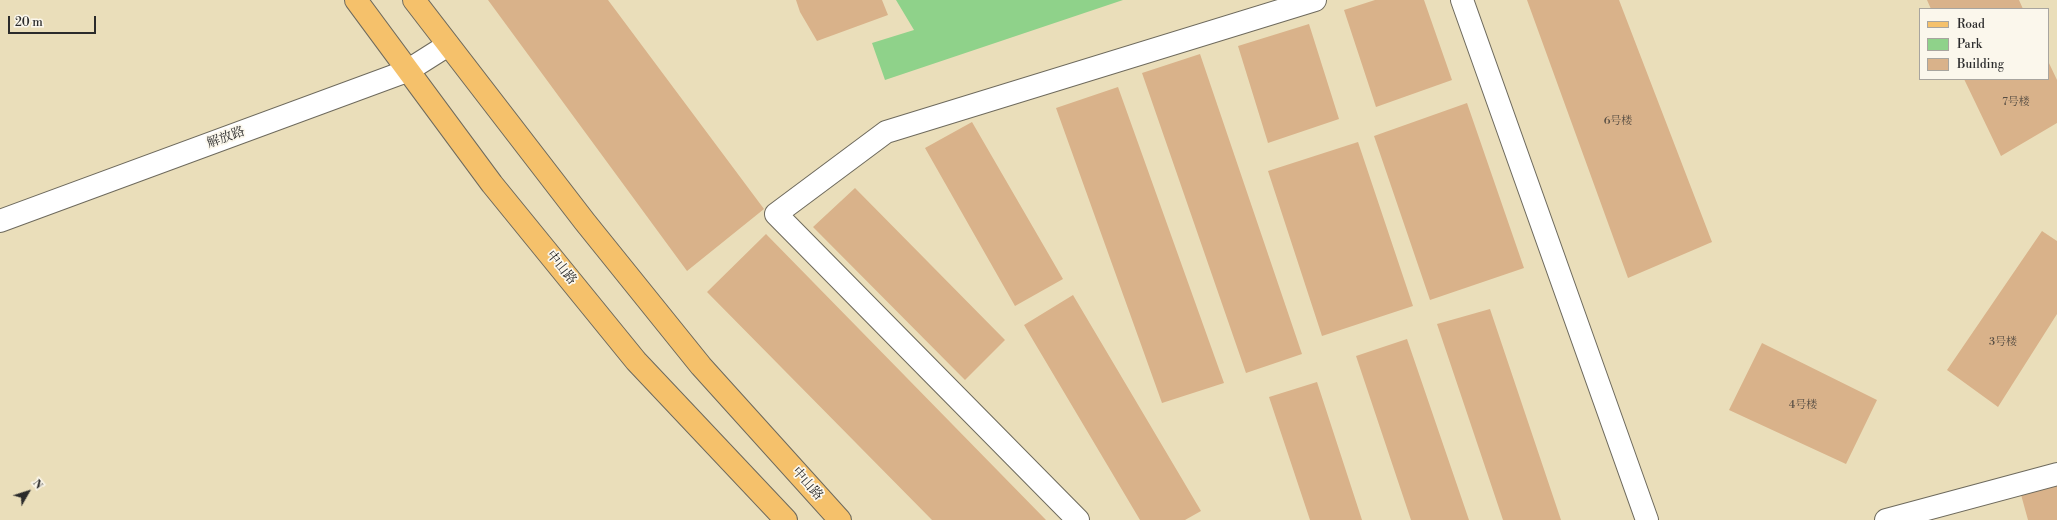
<!DOCTYPE html>
<meta charset="utf-8">
<style>
body{margin:0}
#map{position:relative;width:2057px;height:520px;overflow:hidden;background:#eadeba;font-family:"Libre Bodoni",serif}
canvas{display:block}
.legend{position:absolute;left:1919px;top:8px;width:130px;height:72px;box-sizing:border-box;background:#fbf7ec;border:1px solid #a8a59f;margin:0;padding:5px 7px;list-style:none;font-size:12px;color:#2b2b2b}
.legend li{display:flex;align-items:center;gap:8px;height:20px}
.legend b{width:20px;border:1px solid #a8a59f}
.north{position:absolute;left:8px;top:472px;width:40px;height:40px;-webkit-text-stroke:3px #fbf7ec;paint-order:stroke;rotate:51deg;font-size:11px;font-weight:700;line-height:16px;text-align:center;color:#2b2b2b}
.north::after{content:'';display:block;margin:auto;width:14px;height:18px;background:#2b2b2b;clip-path:polygon(50% 0,100% 100%,50% 72%,0 100%)}
.scale{position:absolute;left:8px;top:16px;width:88px;height:18px;box-sizing:border-box;border:2px solid #2b2b2b;border-top:0;padding-left:5px;font-size:12px;line-height:14px;white-space:nowrap;color:#2b2b2b;-webkit-text-stroke:3px #fbf7ec;paint-order:stroke}
</style>
<div id="map">
<canvas width="2057" height="520"></canvas>
<ul class="legend">
<li><b style="height:5px;background:#f5c16b"></b>Road</li>
<li><b style="height:11px;background:#8fd28a"></b>Park</li>
<li><b style="height:11px;background:#d9b28a"></b>Building</li>
</ul>
<div class="north">N</div>
<div class="scale">20 m</div>
</div>
<script>
const c = document.querySelector('canvas').getContext('2d');
c.lineJoin = 'round';
function fill(path, color) { c.fillStyle = color; c.fill(path, 'evenodd'); }
const poly = rows => new Path2D(rows.map(r => 'M' + r).join(''));
function strokePath(path, color, width, dash) { c.strokeStyle = color; c.lineWidth = width; c.lineCap = dash ? 'butt' : 'round'; c.setLineDash(dash || []); c.stroke(path); }
function drawText(font, color, halo, rows, align = 'center') {
  c.font = font + ' "Libre Bodoni","Noto Serif SC",serif'; c.lineWidth = 3.5; c.setLineDash([]); c.textBaseline = 'middle'; c.strokeStyle = halo; c.fillStyle = color; for (const [text, x, y, turn = 0] of rows) {
    c.save(); c.translate(x, y); c.rotate((+turn || 0) * Math.PI / 180); c.textAlign = isNaN(turn) ? turn : align; if (halo) c.strokeText(text, 0, 0); c.fillText(text, 0, 0); c.restore();
  }
}
fill(poly([
 [896,0,1123,0,885,80,872,43,914,30]
]), '#8fd28a');
fill(poly([
 [488,0,608,0,764,209,687,271],
 [796,0,882,0,888,15,817,41,800,12],
 [1375,0,1424,0,1452,80,1376,107,1344,10],
 [1527,0,1619,0,1712,242,1628,278],
 [1927,0,2019,0,2023,9,1931,9],
 [1309,24,1339,119,1268,143,1238,46],
 [1200,54,1302,354,1246,373,1142,73],
 [2048,61,2057,80,2057,123,2001,156,1964,79,2048,79],
 [1118,87,1224,383,1162,403,1056,108],
 [1467,103,1524,268,1430,300,1374,136],
 [972,122,1063,279,1015,306,925,148],
 [1358,142,1413,306,1322,336,1268,171],
 [855,188,1005,340,965,380,813,227],
 [2042,231,2057,241,2057,314,1998,407,1947,370],
 [766,234,1046,520,932,520,707,292],
 [1073,295,1201,511,1185,520,1140,520,1024,325],
 [1490,309,1561,520,1503,520,1437,324],
 [1407,339,1469,520,1411,520,1356,356],
 [1762,343,1877,400,1846,464,1729,410],
 [1317,382,1362,520,1310,520,1269,397],
 [2057,480,2057,520,2028,520,2020,491]
]), '#d9b28a');
const minor = poly([
 [1462,0,1647,520],
 [1078,520,776,214,886,132,1315,0],
 [1886,520,2057,474]
]);
const tertiary = poly([
 [0,221,407,71,448,45]
]);
const primary = poly([
 [356,0,492,184,636,361,786,520],
 [414,0,585,222,701,366,840,520]
]);
strokePath(minor, '#6e6a5d', 24);
strokePath(tertiary, '#6e6a5d', 24);
strokePath(primary, '#6e6a5d', 24);
strokePath(minor, '#fff', 22);
strokePath(tertiary, '#fff', 22);
strokePath(primary, '#f5c16b', 22);
drawText('11px', '#564d43', null, [
 ["7号楼",2016,102],
 ["6号楼",1618,121],
 ["3号楼",2003,342],
 ["4号楼",1803,405]
]);
drawText('13px', '#2b2b2b', '#fbf7ec', [
 ["解放路",226,138,-20],
 ["中山路",561,268,51],
 ["中山路",807,484,48]
]);
</script>
